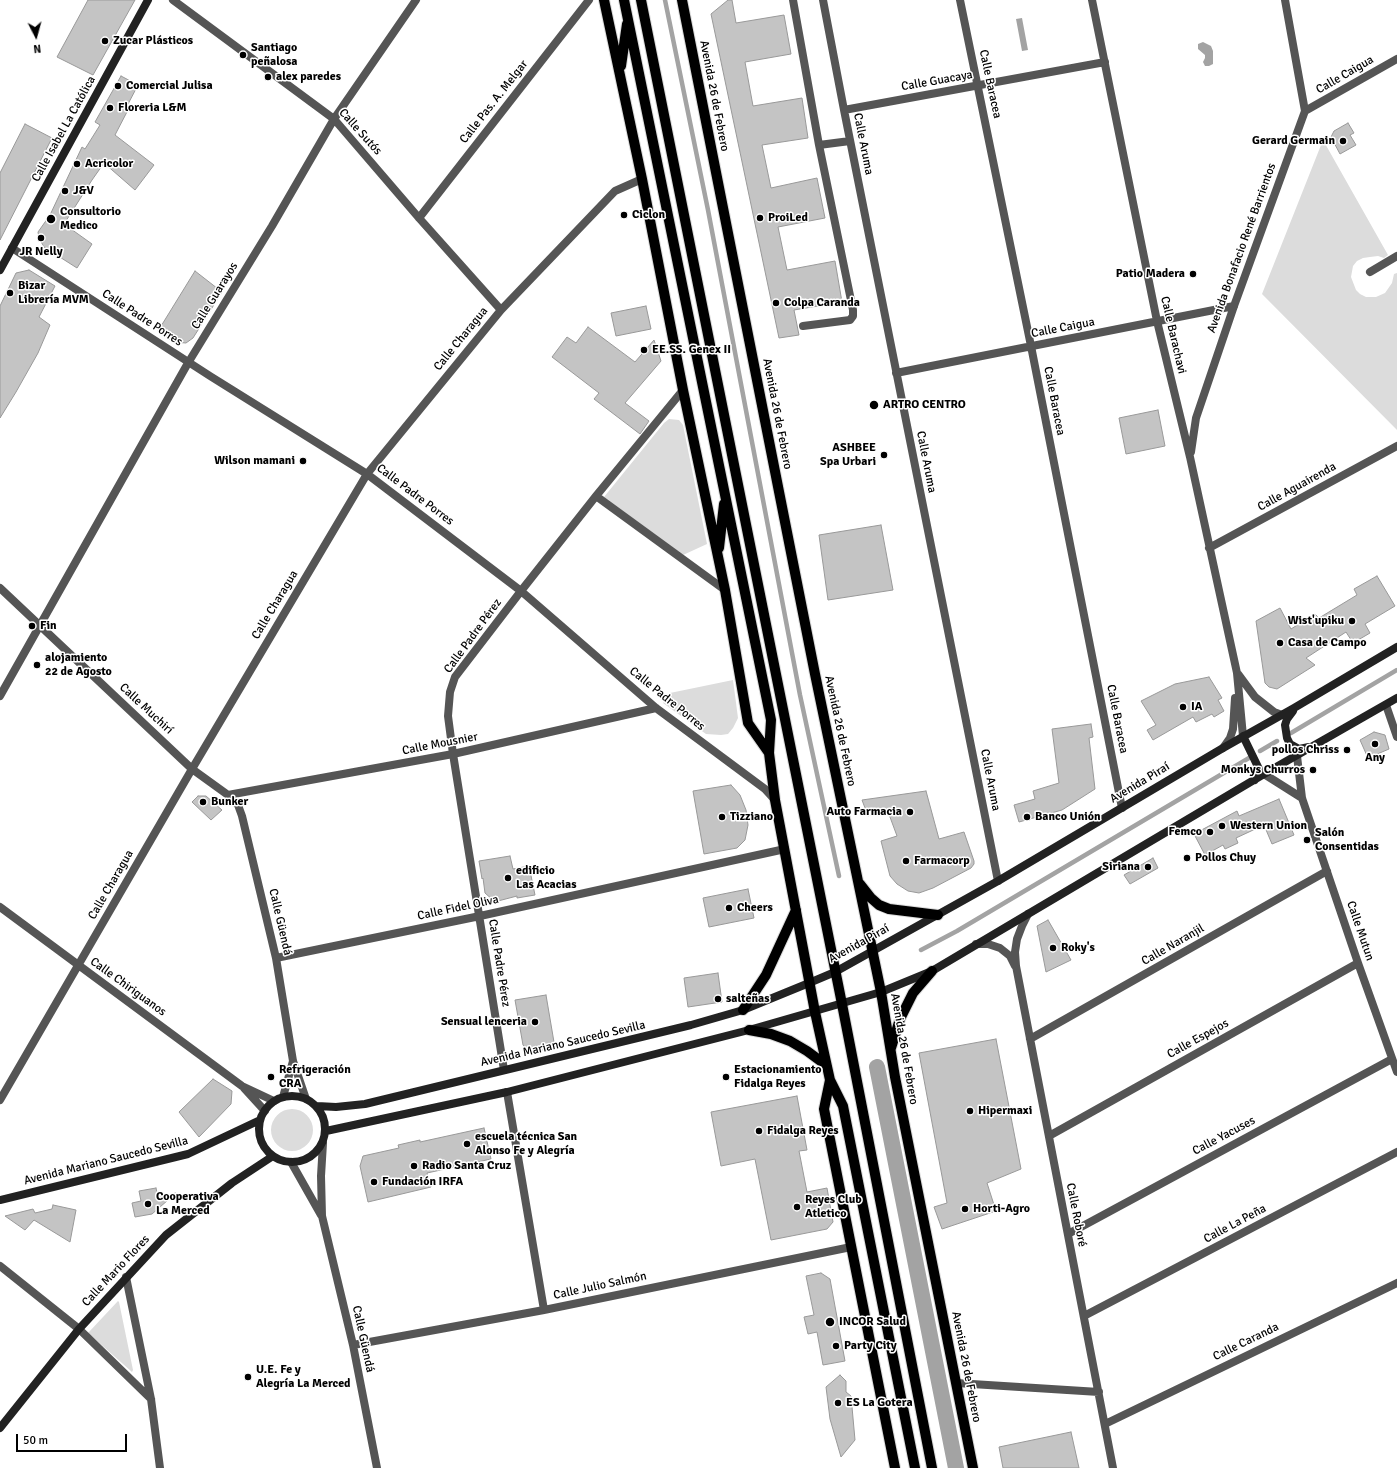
<!DOCTYPE html>
<meta charset="utf-8">
<style>
body{margin:0}
#map{position:relative;width:1397px;height:1468px;overflow:hidden;background:#fff;font-family:Signika,sans-serif}
canvas{display:block}
.north{position:absolute;left:16px;top:16px;width:40px;height:40px;-webkit-text-stroke:3px #fff;paint-order:stroke;rotate:174deg;font-size:11px;font-weight:700;line-height:16px;text-align:center;color:#000}
.north::after{content:'';display:block;margin:auto;width:14px;height:18px;background:#000;clip-path:polygon(50% 0,100% 100%,50% 72%,0 100%)}
.scale{position:absolute;left:16px;top:1434px;width:111px;height:18px;box-sizing:border-box;border:2px solid #000;border-top:0;padding-left:5px;font-size:12px;line-height:14px;white-space:nowrap;color:#000;-webkit-text-stroke:3px #fff;paint-order:stroke}
</style>
<div id="map">
<canvas width="1397" height="1468"></canvas>
<div class="north">N</div>
<div class="scale">50 m</div>
</div>
<script>
const c = document.querySelector('canvas').getContext('2d');
c.lineJoin = 'round';
function fill(path, color) { c.fillStyle = color; c.fill(path, 'evenodd'); }
const poly = rows => new Path2D(rows.map(r => 'M' + r).join(''));
function strokePath(path, color, width, dash) { c.strokeStyle = color; c.lineWidth = width; c.lineCap = dash ? 'butt' : 'round'; c.setLineDash(dash || []); c.stroke(path); }
function drawText(font, color, halo, rows, align = 'center') {
  c.font = font + ' Signika,sans-serif'; c.lineWidth = 3; c.setLineDash([]); c.textBaseline = 'middle'; c.strokeStyle = halo; c.fillStyle = color; for (const [text, x, y, turn = 0] of rows) {
    c.save(); c.translate(x, y); c.rotate((+turn || 0) * Math.PI / 180); c.textAlign = isNaN(turn) ? turn : align; if (halo) c.strokeText(text, 0, 0); c.fillText(text, 0, 0); c.restore();
  }
}
fill(poly([
 [1323,140,1388,255,1384,258,1378,256,1370,257,1363,258,1357,261,1353,266,1351,277,1356,290,1360,294,1366,297,1376,297,1385,293,1392,283,1394,274,1397,273,1397,430,1262,294],
 [669,419,679,420,683,425,707,544,683,555,604,497,664,423],
 [733,680,738,718,733,728,728,734,721,735,706,734,663,703,670,693],
 '271 1130a21 21 0 1 1 42 0a21 21 0 1 1-42 0Z',
 [118,1301,119,1302,133,1370,132,1372,88,1333]
]), '#dcdcdc');
fill(poly([
 [1022,18,1028,50,1022,51,1016,19],
 [1203,42,1211,46,1213,51,1213,64,1209,66,1205,66,1203,62,1205,58,1205,55,1198,49,1198,44]
]), '#a3a3a3');
strokePath(poly([
 [665,0,708,210,800,695,839,876],
 [1291,733,1397,670],
 [1260,751,1277,741],
 [921,950,957,931,1249,758]
]), '#a3a3a3', 4.5);
strokePath(poly([
 [877,1067,956,1468]
]), '#a3a3a3', 16);
const building = poly([
 [88,0,135,0,93,75,57,57,88,0],
 [728,0,732,0,736,23,784,15,791,54,745,62,753,106,802,98,808,138,762,145,771,188,817,178,825,218,778,227,787,270,835,261,842,302,794,310,799,335,779,338,711,14,728,0],
 [121,76,138,85,127,106,129,108,115,135,154,165,135,190,104,163,92,180,64,224,92,244,77,268,44,247,39,238,38,232,50,215,82,147,85,149,100,125,95,122,121,76],
 [1348,123,1354,133,1350,135,1356,145,1340,154,1331,137,1334,131,1348,123],
 [25,124,52,138,0,240,0,173,25,124],
 [29,270,55,286,39,317,50,325,38,353,16,392,0,418,0,306,16,273,29,270],
 [195,271,222,292,193,338,186,343,173,342,158,331,195,271],
 [646,306,651,329,616,336,611,313,646,306],
 [588,327,635,362,654,340,661,361,625,403,649,421,640,434,594,399,599,393,552,357,567,337,576,343,588,327],
 [1158,410,1165,446,1126,454,1119,418,1158,410],
 [881,525,893,590,828,600,819,535,881,525],
 [1377,576,1395,606,1365,624,1370,633,1353,643,1346,632,1306,658,1315,665,1277,689,1269,687,1265,683,1256,621,1280,608,1291,629,1315,614,1319,618,1357,595,1354,589,1377,576],
 [1209,677,1222,698,1218,700,1224,711,1214,717,1212,714,1196,722,1193,717,1153,740,1147,730,1156,725,1141,701,1175,684,1209,677],
 [1091,724,1093,737,1089,738,1095,789,1062,810,1019,822,1014,805,1035,799,1033,791,1059,783,1052,729,1091,724],
 [1374,732,1385,735,1389,749,1368,758,1360,740,1374,732],
 [731,785,740,795,746,810,748,825,745,840,737,848,704,854,693,791,731,785],
 [926,791,939,839,964,832,974,861,974,864,971,868,933,888,919,893,908,891,897,884,890,876,881,841,897,836,887,809,868,816,862,800,926,791],
 [198,796,206,796,222,810,211,820,192,802,198,796],
 [1279,799,1294,835,1272,844,1264,825,1236,838,1238,843,1225,849,1223,845,1205,855,1194,834,1237,811,1239,816,1279,799],
 [510,856,513,869,529,866,535,895,517,898,517,896,498,901,494,901,485,893,483,878,482,879,479,861,510,856],
 [1153,858,1158,868,1130,884,1124,875,1153,858],
 [748,889,754,918,709,927,703,898,748,889],
 [1048,920,1071,960,1046,972,1037,926,1048,920],
 [718,973,722,1002,688,1007,684,978,718,973],
 [546,995,555,1048,529,1052,523,1045,515,1000,546,995],
 [996,1039,1021,1169,987,1183,996,1211,942,1229,934,1207,947,1203,919,1053,996,1039],
 [213,1079,232,1091,231,1104,199,1137,179,1112,213,1079],
 [797,1096,807,1150,799,1151,807,1192,827,1188,833,1222,827,1229,771,1240,755,1159,721,1166,711,1112,797,1096],
 [484,1128,491,1159,427,1173,431,1187,368,1202,360,1166,363,1156,399,1148,398,1145,420,1140,420,1142,484,1128],
 [156,1188,158,1197,176,1193,152,1214,135,1217,132,1203,141,1201,139,1191,156,1188],
 [53,1205,76,1210,70,1242,34,1220,25,1230,5,1216,33,1209,35,1213,52,1209,53,1205],
 [821,1273,830,1279,845,1361,823,1365,817,1332,808,1334,804,1317,814,1315,806,1276,821,1273],
 [840,1375,846,1381,846,1392,851,1396,855,1440,841,1457,830,1419,826,1387,840,1375],
 [1071,1432,1079,1468,1003,1468,999,1447,1071,1432]
]);
fill(building, '#c4c4c4');
strokePath(building, '#999', 1);
const primary = poly([
 [604,0,642,179,683,390,725,590,748,723,769,753],
 [624,0,771,720,769,753,775,800,815,1012,830,1080,843,1106,915,1468],
 [641,0,842,1004,932,1468],
 [682,0,815,674,881,992,895,1077,973,1468],
 [621,66,627,24],
 [719,548,724,504],
 [860,884,871,898,879,905,889,909,938,915],
 [743,1010,766,975,796,910],
 [749,1030,771,1034,790,1041,807,1051,826,1065],
 [891,1048,900,1019,913,993,932,971],
 [830,1080,824,1109,895,1468]
]);
strokePath(primary, '#dbdbdb', 12);
strokePath(poly([
 [173,0,334,119,419,218,501,310],
 [793,0,819,145,850,141],
 [823,0,844,110,998,881],
 [960,0,1031,346,1122,808],
 [1092,0,1157,321,1190,457,1237,673,1243,736],
 [844,110,1105,62],
 [1305,111,1397,59],
 [419,218,589,0],
 [12,248,210,376,367,474,521,591,656,708,765,789,775,800],
 [1370,272,1397,256],
 [803,326,850,320,853,316,853,310,819,145],
 [896,373,1234,306],
 [1191,452,1196,418,1234,306,1305,111,1285,0],
 [596,496,725,590],
 [1209,548,1397,446],
 [0,588,192,769,228,795,238,805,242,816,276,958,293,1061,306,1099],
 [1238,674,1255,697,1274,712,1282,715],
 [0,696,188,363,272,226,334,119,416,0],
 [1386,705,1397,737],
 [1223,748,1230,738,1233,729,1235,698],
 [1297,756,1302,798,1358,963,1397,1072],
 [1264,774,1302,798],
 [228,795,453,754,656,708],
 [0,907,242,1086,274,1101],
 [1028,914,1022,926,1017,939,1015,952,1016,966,1113,1468],
 [976,944,988,944,1000,948,1010,956,1015,966],
 [276,958,480,916,785,849],
 [1030,1039,1327,871],
 [504,1070,453,754,448,716,450,692,455,677,521,591,596,496,683,390],
 [244,1088,265,1111],
 [507,1092,544,1310],
 [283,1097,293,1061],
 [0,1100,192,769,367,474,501,310,615,191,642,179],
 [1049,1136,1358,963],
 [323,1143,321,1176,322,1216,353,1345,377,1468],
 [291,1162,321,1215],
 [1068,1234,1392,1059],
 [0,1266,79,1329,151,1399],
 [126,1277,151,1399,160,1468],
 [1084,1316,1397,1152],
 [353,1345,544,1310,851,1247],
 [956,1383,1099,1392],
 [1105,1424,1397,1283]
]), '#555', 8);
strokePath(poly([
 [0,270,148,0],
 [1293,711,1287,719,1285,725,1287,738,1290,744,1299,749,1309,747],
 [1243,736,1259,769,1258,775,1255,780],
 '259 1129a33 33 0 1 1 66 0a33 33 0 1 1-66 0Z',
 [317,1106,336,1107,365,1104,691,1025,743,1010,809,983,835,972,998,881,1223,748,1294,708,1397,647],
 [326,1131,507,1092,749,1030,881,992,932,971,1264,774,1397,698],
 [0,1200,188,1154,260,1120],
 [0,1428,79,1329,166,1235,232,1183,273,1156]
]), '#222', 8);
strokePath(primary, '#000', 10);
for (const [x, y, r, color] of [
 [105,41,4,"#000"],
 [243,55,4,"#000"],
 [268,77,4,"#000"],
 [118,86,4,"#000"],
 [110,108,4,"#000"],
 [1343,141,4,"#000"],
 [77,164,4,"#000"],
 [65,191,4,"#000"],
 [624,215,4,"#000"],
 [760,218,4,"#000"],
 [51,219,5,"#000"],
 [41,238,4,"#000"],
 [1193,274,4,"#000"],
 [10,293,4,"#000"],
 [776,303,4,"#000"],
 [644,350,4,"#000"],
 [874,405,5,"#000"],
 [884,455,4,"#000"],
 [303,461,4,"#000"],
 [1352,621,4,"#000"],
 [32,626,4,"#000"],
 [1280,643,4,"#000"],
 [37,665,4,"#000"],
 [1183,707,4,"#000"],
 [1375,744,4,"#000"],
 [1347,750,4,"#000"],
 [1313,770,4,"#000"],
 [203,802,4,"#000"],
 [910,812,4,"#000"],
 [722,817,4,"#000"],
 [1027,817,4,"#000"],
 [1222,826,4,"#000"],
 [1210,832,4,"#000"],
 [1307,840,4,"#000"],
 [1187,858,4,"#000"],
 [906,861,4,"#000"],
 [1148,867,4,"#000"],
 [508,878,4,"#000"],
 [729,908,4,"#000"],
 [1053,948,4,"#000"],
 [718,999,4,"#000"],
 [535,1022,4,"#000"],
 [271,1077,4,"#000"],
 [726,1077,4,"#000"],
 [970,1111,4,"#000"],
 [759,1131,4,"#000"],
 [467,1144,4,"#000"],
 [414,1166,4,"#000"],
 [374,1182,4,"#000"],
 [148,1204,4,"#000"],
 [797,1207,4,"#000"],
 [965,1209,4,"#000"],
 [830,1322,5,"#000"],
 [836,1346,4,"#000"],
 [248,1377,4,"#000"],
 [838,1403,4,"#000"]
]) { const dot = new Path2D(); dot.arc(x, y, r, 0, 2 * Math.PI); c.fillStyle = color; c.fill(dot); strokePath(dot, '#fff', 1.5); }
drawText('bold 12px', '#000', '#fff', [
 ["Zucar Plásticos",113,41],
 ["Santiago",251,48],
 ["peñalosa",251,62],
 ["alex paredes",276,77],
 ["Comercial Julisa",126,86],
 ["Floreria L&M",118,108],
 ["Gerard Germain",1335,141,"right"],
 ["Acricolor",85,164],
 ["J&V",73,191],
 ["Consultorio",60,212],
 ["Medico",60,226],
 ["Ciclon",632,215],
 ["ProiLed",768,218],
 ["JR Nelly",41,252,"center"],
 ["Patio Madera",1185,274,"right"],
 ["Bizar",18,286],
 ["Librería MVM",18,300],
 ["Colpa Caranda",784,303],
 ["EE.SS. Genex II",652,350],
 ["ARTRO CENTRO",883,405],
 ["ASHBEE",876,448,"right"],
 ["Spa Urbari",876,462,"right"],
 ["Wilson mamani",295,461,"right"],
 ["Wist'upiku",1344,621,"right"],
 ["Fin",40,626],
 ["Casa de Campo",1288,643],
 ["alojamiento",45,658],
 ["22 de Agosto",45,672],
 ["IA",1191,707],
 ["pollos Chriss",1339,750,"right"],
 ["Any",1375,758,"center"],
 ["Monkys Churros",1305,770,"right"],
 ["Bunker",211,802],
 ["Auto Farmacia",902,812,"right"],
 ["Tizziano",730,817],
 ["Banco Unión",1035,817],
 ["Western Union",1230,826],
 ["Femco",1202,832,"right"],
 ["Salón",1315,833],
 ["Consentidas",1315,847],
 ["Pollos Chuy",1195,858],
 ["Farmacorp",914,861],
 ["Siriana",1140,867,"right"],
 ["edificio",516,871],
 ["Las Acacias",516,885],
 ["Cheers",737,908],
 ["Roky's",1061,948],
 ["salteñas",726,999],
 ["Sensual lenceria",527,1022,"right"],
 ["Refrigeración",279,1070],
 ["CRA",279,1084],
 ["Estacionamiento",734,1070],
 ["Fidalga Reyes",734,1084],
 ["Hipermaxi",978,1111],
 ["Fidalga Reyes",767,1131],
 ["escuela técnica San",475,1137],
 ["Alonso Fe y Alegría",475,1151],
 ["Radio Santa Cruz",422,1166],
 ["Fundación IRFA",382,1182],
 ["Cooperativa",156,1197],
 ["La Merced",156,1211],
 ["Reyes Club",805,1200],
 ["Atletico",805,1214],
 ["Horti-Agro",973,1209],
 ["INCOR Salud",839,1322],
 ["Party City",844,1346],
 ["U.E. Fe y",256,1370],
 ["Alegría La Merced",256,1384],
 ["ES La Gotera",846,1403]
], 'left');
drawText('12px', '#000', '#fff', [
 ["Calle Caigua",1345,75,-30],
 ["Calle Guacaya",937,81,-10],
 ["Calle Baracea",990,84,78],
 ["Avenida 26 de Febrero",714,96,79],
 ["Calle Pas. A. Melgar",494,102,-52],
 ["Calle Isabel La Católica",64,129,-61],
 ["Calle Sutós",360,132,48],
 ["Calle Aruma",863,144,79],
 ["Avenida Bonafacio René Barrientos",1242,248,-70],
 ["Calle Guarayos",215,296,-58],
 ["Calle Padre Porres",142,318,33],
 ["Calle Caigua",1063,328,-11],
 ["Calle Barachavi",1173,335,77],
 ["Calle Charagua",461,339,-51],
 ["Calle Baracea",1054,401,79],
 ["Avenida 26 de Febrero",777,414,79],
 ["Calle Aruma",926,462,79],
 ["Calle Aguairenda",1297,487,-29],
 ["Calle Padre Porres",415,495,37],
 ["Calle Charagua",275,605,-59],
 ["Calle Padre Pérez",473,636,-54],
 ["Calle Padre Porres",667,699,39],
 ["Calle Muchirí",146,709,43],
 ["Calle Baracea",1117,719,79],
 ["Avenida 26 de Febrero",840,731,78],
 ["Calle Mousnier",440,744,-11],
 ["Calle Aruma",990,780,79],
 ["Avenida Piraí",1140,783,-31],
 ["Calle Charagua",111,885,-60],
 ["Calle Fidel Oliva",458,908,-12],
 ["Calle Güendá",280,922,77],
 ["Calle Mutun",1360,931,71],
 ["Avenida Piraí",859,944,-29],
 ["Calle Naranjil",1173,945,-30],
 ["Calle Padre Pérez",499,963,81],
 ["Calle Chiriguanos",128,987,36],
 ["Calle Espejos",1198,1039,-29],
 ["Avenida Mariano Saucedo Sevilla",563,1044,-13],
 ["Avenida 26 de Febrero",904,1049,80],
 ["Calle Yacuses",1224,1136,-28],
 ["Avenida Mariano Saucedo Sevilla",106,1161,-14],
 ["Calle Roboré",1076,1215,79],
 ["Calle La Peña",1235,1224,-28],
 ["Calle Mario Flores",116,1271,-47],
 ["Calle Julio Salmón",600,1286,-12],
 ["Calle Güendá",363,1339,78],
 ["Calle Caranda",1246,1342,-26],
 ["Avenida 26 de Febrero",966,1367,79]
]);
</script>
